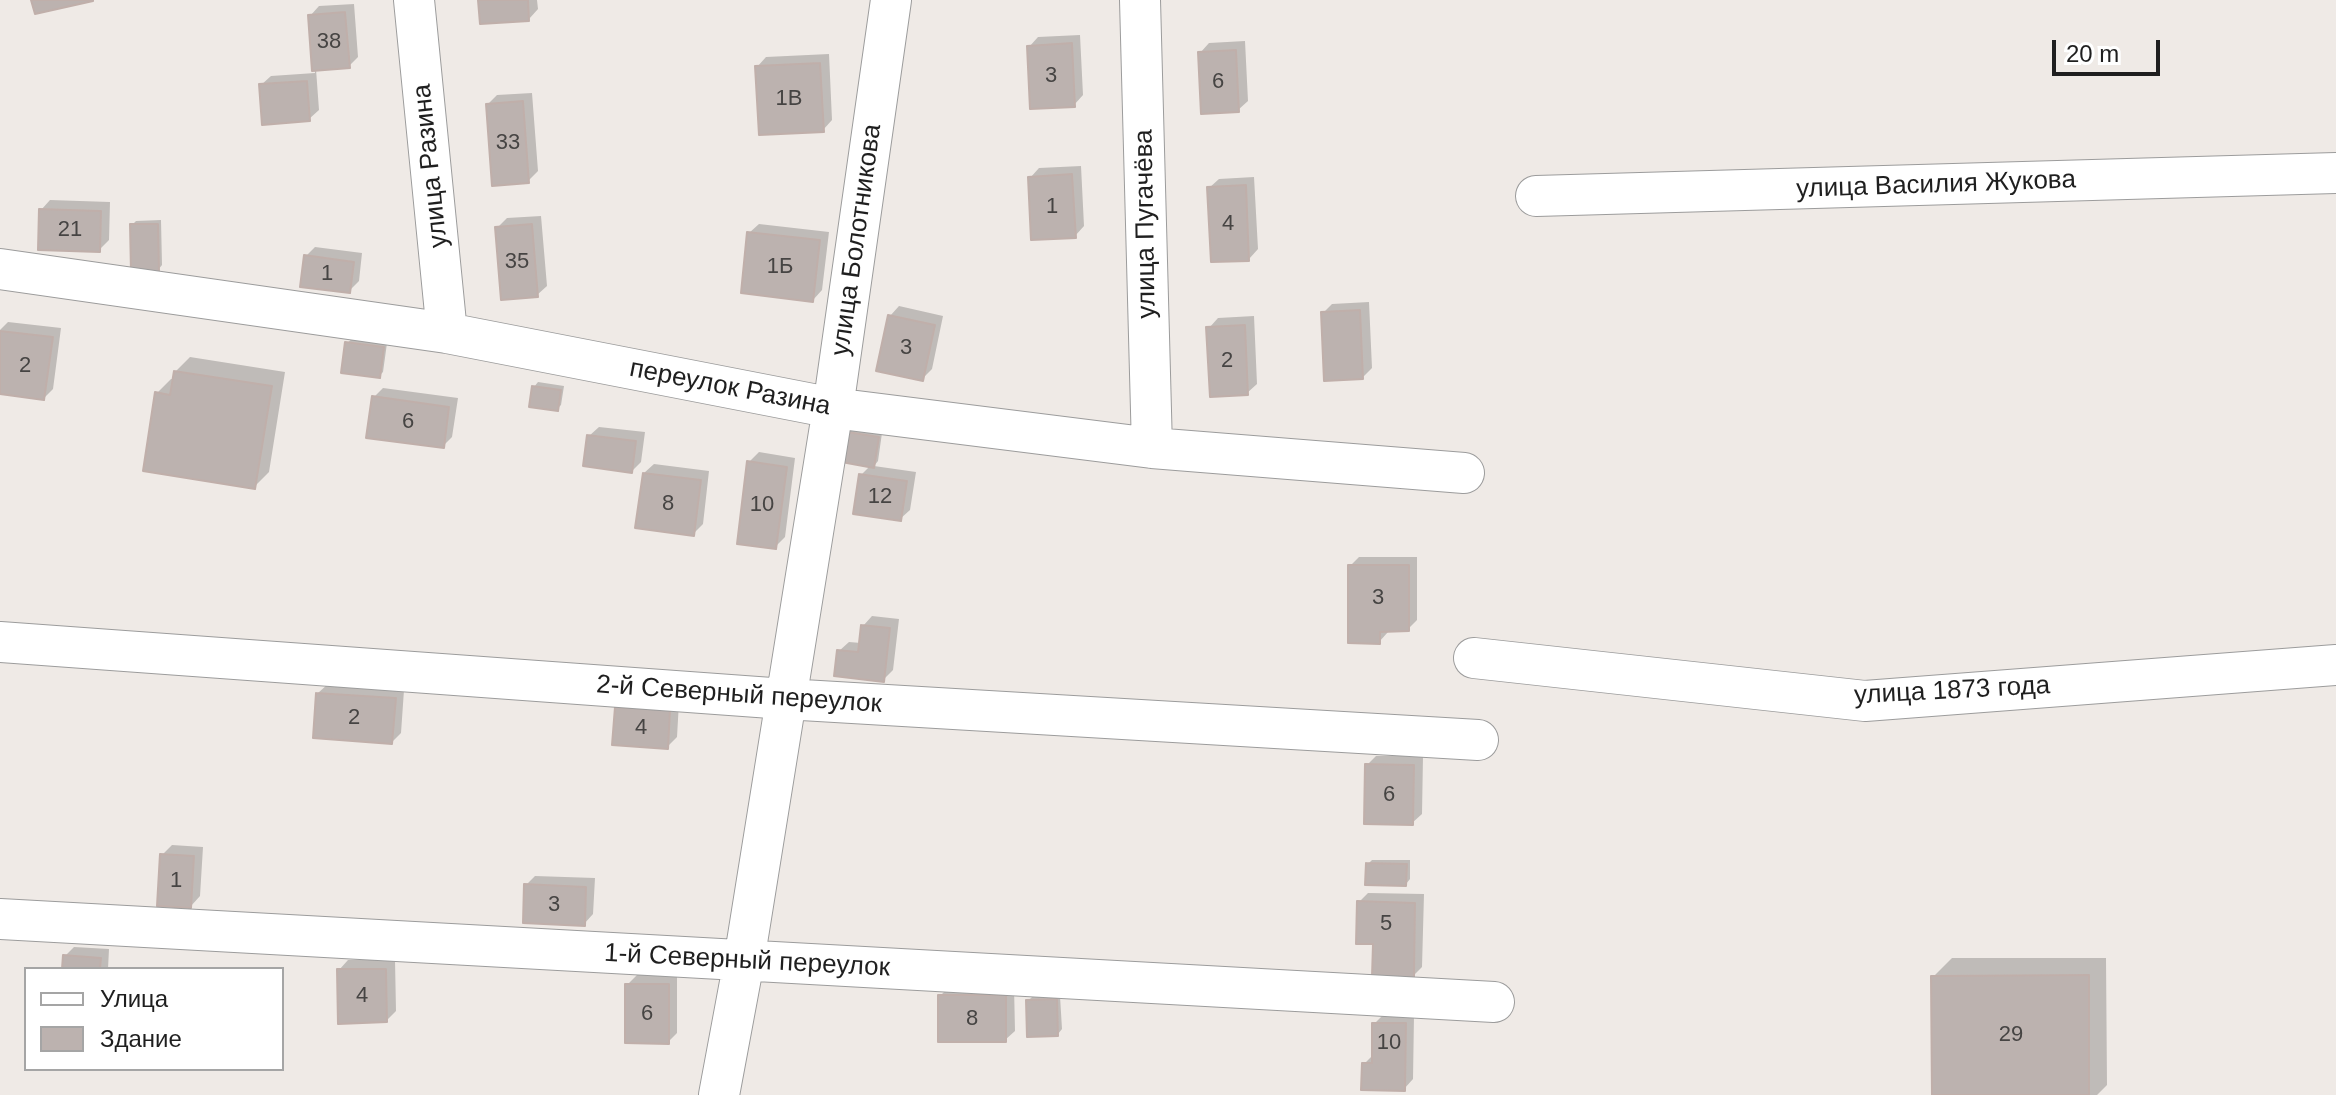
<!DOCTYPE html>
<meta charset="utf-8">
<style>
body{margin:0}
#map{position:relative;width:2336px;height:1095px;overflow:hidden;background:#efeae6;font-family:Helvetica,sans-serif}
canvas{display:block}
.legend{position:absolute;left:24px;top:967px;width:260px;height:104px;box-sizing:border-box;background:#fff;border:2px solid #a5a5a5;margin:0;padding:10px 14px;list-style:none;font-size:24px;color:#1f1f1f}
.legend li{display:flex;align-items:center;gap:16px;height:40px}
.legend b{width:40px;border:2px solid #a5a5a5}
.scale{position:absolute;left:2052px;top:40px;width:108px;height:36px;box-sizing:border-box;border:4px solid #1f1f1f;border-top:0;padding-left:10px;font-size:24px;line-height:28px;white-space:nowrap;color:#1f1f1f;-webkit-text-stroke:6px #fff;paint-order:stroke}
</style>
<div id="map">
<canvas width="2336" height="1095"></canvas>
<ul class="legend">
<li><b style="height:10px;background:#fff"></b>Улица</li>
<li><b style="height:22px;background:#bcb2af"></b>Здание</li>
</ul>
<div class="scale">20 m</div>
</div>
<script>
const c = document.querySelector('canvas').getContext('2d');
c.lineJoin = 'round';
function fill(path, color) { c.fillStyle = color; c.fill(path, 'evenodd'); }
const poly = rows => new Path2D(rows.map(r => 'M' + r).join(''));
function strokePath(path, color, width, dash) { c.strokeStyle = color; c.lineWidth = width; c.lineCap = dash ? 'butt' : 'round'; c.setLineDash(dash || []); c.stroke(path); }
function drawText(font, color, halo, rows, align = 'center') {
  c.font = font + ' Helvetica,sans-serif'; c.lineWidth = 7; c.setLineDash([]); c.textBaseline = 'middle'; c.strokeStyle = halo; c.fillStyle = color; for (const [text, x, y, turn = 0] of rows) {
    c.save(); c.translate(x, y); c.rotate((+turn || 0) * Math.PI / 180); c.textAlign = isNaN(turn) ? turn : align; if (halo) c.strokeText(text, 0, 0); c.fillText(text, 0, 0); c.restore();
  }
}
fill(poly([
 [480,0,537,0,538,9,529,19],
 [354,4,358,57,349,66,316,69,319,110,309,119,261,85,271,76,315,73,310,16,319,6],
 [1080,35,1083,95,1074,105,1029,47,1038,37],
 [1245,41,1248,101,1238,110,1200,53,1209,43],
 [829,54,832,120,823,130,757,67,766,57],
 [532,93,538,171,528,181,488,104,497,95],
 [1081,166,1084,226,1075,236,1030,178,1039,168],
 [1254,177,1258,249,1249,259,1209,188,1219,179],
 [50,200,110,202,109,240,99,250,41,210],
 [541,216,547,286,537,295,497,228,507,218],
 [161,220,162,265,158,270,132,225,136,221],
 [759,224,829,232,822,290,813,300,749,233],
 [315,247,362,253,359,281,349,291,306,256],
 [1369,302,1372,368,1363,377,1323,313,1332,304],
 [899,306,943,316,932,369,923,378,890,316],
 [1254,316,1257,384,1247,393,1209,328,1218,318],
 [8,322,61,328,53,389,44,398,0,392,0,330],
 [352,339,387,343,383,372,379,376,347,343],
 [190,357,285,372,269,472,254,487,157,393,171,379,174,379,175,372],
 [538,382,564,386,561,405,557,409,534,387],
 [383,388,458,398,452,437,443,446,374,397],
 [599,427,645,432,641,462,632,471,589,436],
 [847,427,882,433,878,461,874,466,916,472,910,510,900,519,861,475,871,465,839,460],
 [759,452,795,458,785,537,775,547,749,462],
 [654,464,709,471,703,524,693,534,644,473],
 [1359,557,1417,557,1417,620,1408,629,1388,629,1388,632,1379,642,1350,566],
 [872,616,899,619,893,670,883,680,839,651,849,642,861,643,863,626],
 [328,684,404,690,401,733,392,742,318,693],
 [626,698,679,702,677,737,667,747,617,708],
 [1376,756,1423,756,1422,814,1412,823,1367,765],
 [172,845,203,847,200,896,191,906,162,855],
 [1372,860,1410,860,1410,879,1406,884,1368,864],
 [535,876,595,878,593,914,584,924,526,885],
 [1368,893,1424,894,1422,967,1413,976,1375,942,1359,902],
 [74,947,109,949,108,969,64,969,65,956],
 [1952,958,2106,958,2107,1085,2097,1095,1934,1095,1933,977],
 [348,960,395,960,396,1011,386,1021,339,970],
 [637,975,677,975,677,1033,668,1042,627,985],
 [950,986,1014,986,1015,1031,1005,1040,940,996],
 [1060,996,1062,1029,1058,1034,1028,1001,1032,997],
 [1384,1014,1414,1015,1413,1079,1404,1089,1364,1064,1374,1054,1374,1024]
]), '#0003');
const building = poly([
 [31,0,93,0,93,1,35,14,31,0],
 [478,0,528,0,529,21,480,24,478,0],
 [345,12,350,68,312,71,308,15,345,12],
 [1072,43,1075,107,1030,109,1027,46,1072,43],
 [1236,50,1239,112,1201,114,1198,52,1236,50],
 [820,63,824,132,759,135,755,66,820,63],
 [307,81,310,121,262,125,259,84,307,81],
 [523,101,529,183,492,186,486,104,523,101],
 [1072,174,1076,238,1031,240,1028,177,1072,174],
 [1246,185,1249,261,1211,262,1207,187,1246,185],
 [39,209,101,211,100,252,38,250,39,209],
 [130,224,158,224,159,272,131,272,130,224],
 [532,224,538,297,501,300,495,227,532,224],
 [747,232,820,240,813,302,741,293,747,232],
 [304,255,354,262,350,293,300,287,304,255],
 [1360,310,1363,379,1324,381,1321,312,1360,310],
 [888,315,935,325,923,381,876,371,888,315],
 [1245,325,1248,395,1210,397,1206,327,1245,325],
 [0,331,53,337,44,400,0,394,0,331],
 [345,342,384,347,380,378,341,373,345,342],
 [174,371,272,386,255,489,143,471,155,392,170,395,174,371],
 [532,386,561,390,558,411,529,407,532,386],
 [372,396,449,407,444,448,366,438,372,396],
 [841,431,879,437,874,468,836,461,841,431],
 [587,435,636,441,632,473,583,466,587,435],
 [747,461,787,467,776,549,737,544,747,461],
 [643,473,701,480,694,536,635,528,643,473],
 [859,474,907,481,901,521,853,514,859,474],
 [1348,565,1409,565,1409,631,1380,632,1380,644,1348,643,1348,565],
 [861,625,890,628,884,682,834,676,837,650,858,652,861,625],
 [316,693,396,698,392,744,313,738,316,693],
 [615,707,670,710,668,749,612,745,615,707],
 [1365,764,1414,765,1413,825,1364,824,1365,764],
 [160,854,194,856,191,908,157,906,160,854],
 [1366,863,1407,864,1406,886,1365,885,1366,863],
 [524,884,586,887,585,926,523,923,524,884],
 [1357,901,1415,903,1414,978,1372,977,1373,944,1356,944,1357,901],
 [63,955,101,958,100,969,62,969,63,955],
 [337,969,386,969,387,1022,338,1024,337,969],
 [2089,975,2089,1095,1932,1095,1931,976,2089,975],
 [625,984,669,984,669,1044,625,1043,625,984],
 [938,995,1006,995,1006,1042,938,1042,938,995],
 [1057,999,1058,1036,1027,1037,1026,1000,1057,999],
 [1372,1023,1406,1023,1405,1091,1361,1090,1362,1063,1372,1063,1372,1023]
]);
fill(building, '#bcb2af');
strokePath(building, '#c0afaa', 2);
const minor = poly([
 [414,0,447,333],
 [1140,0,1152,448],
 [1536,196,2336,173],
 [0,269,447,333,833,408,1152,448,1464,473],
 [0,642,785,699,1478,740],
 [1474,658,1865,701,2336,665],
 [0,919,1494,1002],
 [719,1095,744,961,833,408,891,0]
]);
strokePath(minor, '#9c9c9c', 42);
strokePath(minor, '#fff', 40);
drawText('22px', '#464443', null, [
 ["38",329,42],
 ["3",1051,76],
 ["6",1218,82],
 ["1В",789,99],
 ["33",508,143],
 ["1",1052,207],
 ["4",1228,224],
 ["21",70,230],
 ["35",517,262],
 ["1Б",780,267],
 ["1",327,274],
 ["3",906,348],
 ["2",1227,361],
 ["2",25,366],
 ["6",408,422],
 ["12",880,497],
 ["8",668,504],
 ["10",762,505],
 ["3",1378,598],
 ["2",354,718],
 ["4",641,728],
 ["6",1389,795],
 ["1",176,881],
 ["3",554,905],
 ["5",1386,924],
 ["4",362,996],
 ["6",647,1014],
 ["8",972,1019],
 ["29",2011,1035],
 ["10",1389,1043]
]);
drawText('26px', '#1f1f1f', '#fff', [
 ["улица Разина",431,166,-96],
 ["улица Василия Жукова",1936,185,-2],
 ["улица Пугачёва",1146,224,-91],
 ["улица Болотникова",857,240,-82],
 ["переулок Разина",730,388,11],
 ["улица 1873 года",1952,691,-3],
 ["2-й Северный переулок",739,695,4],
 ["1-й Северный переулок",747,961,3]
]);
</script>
